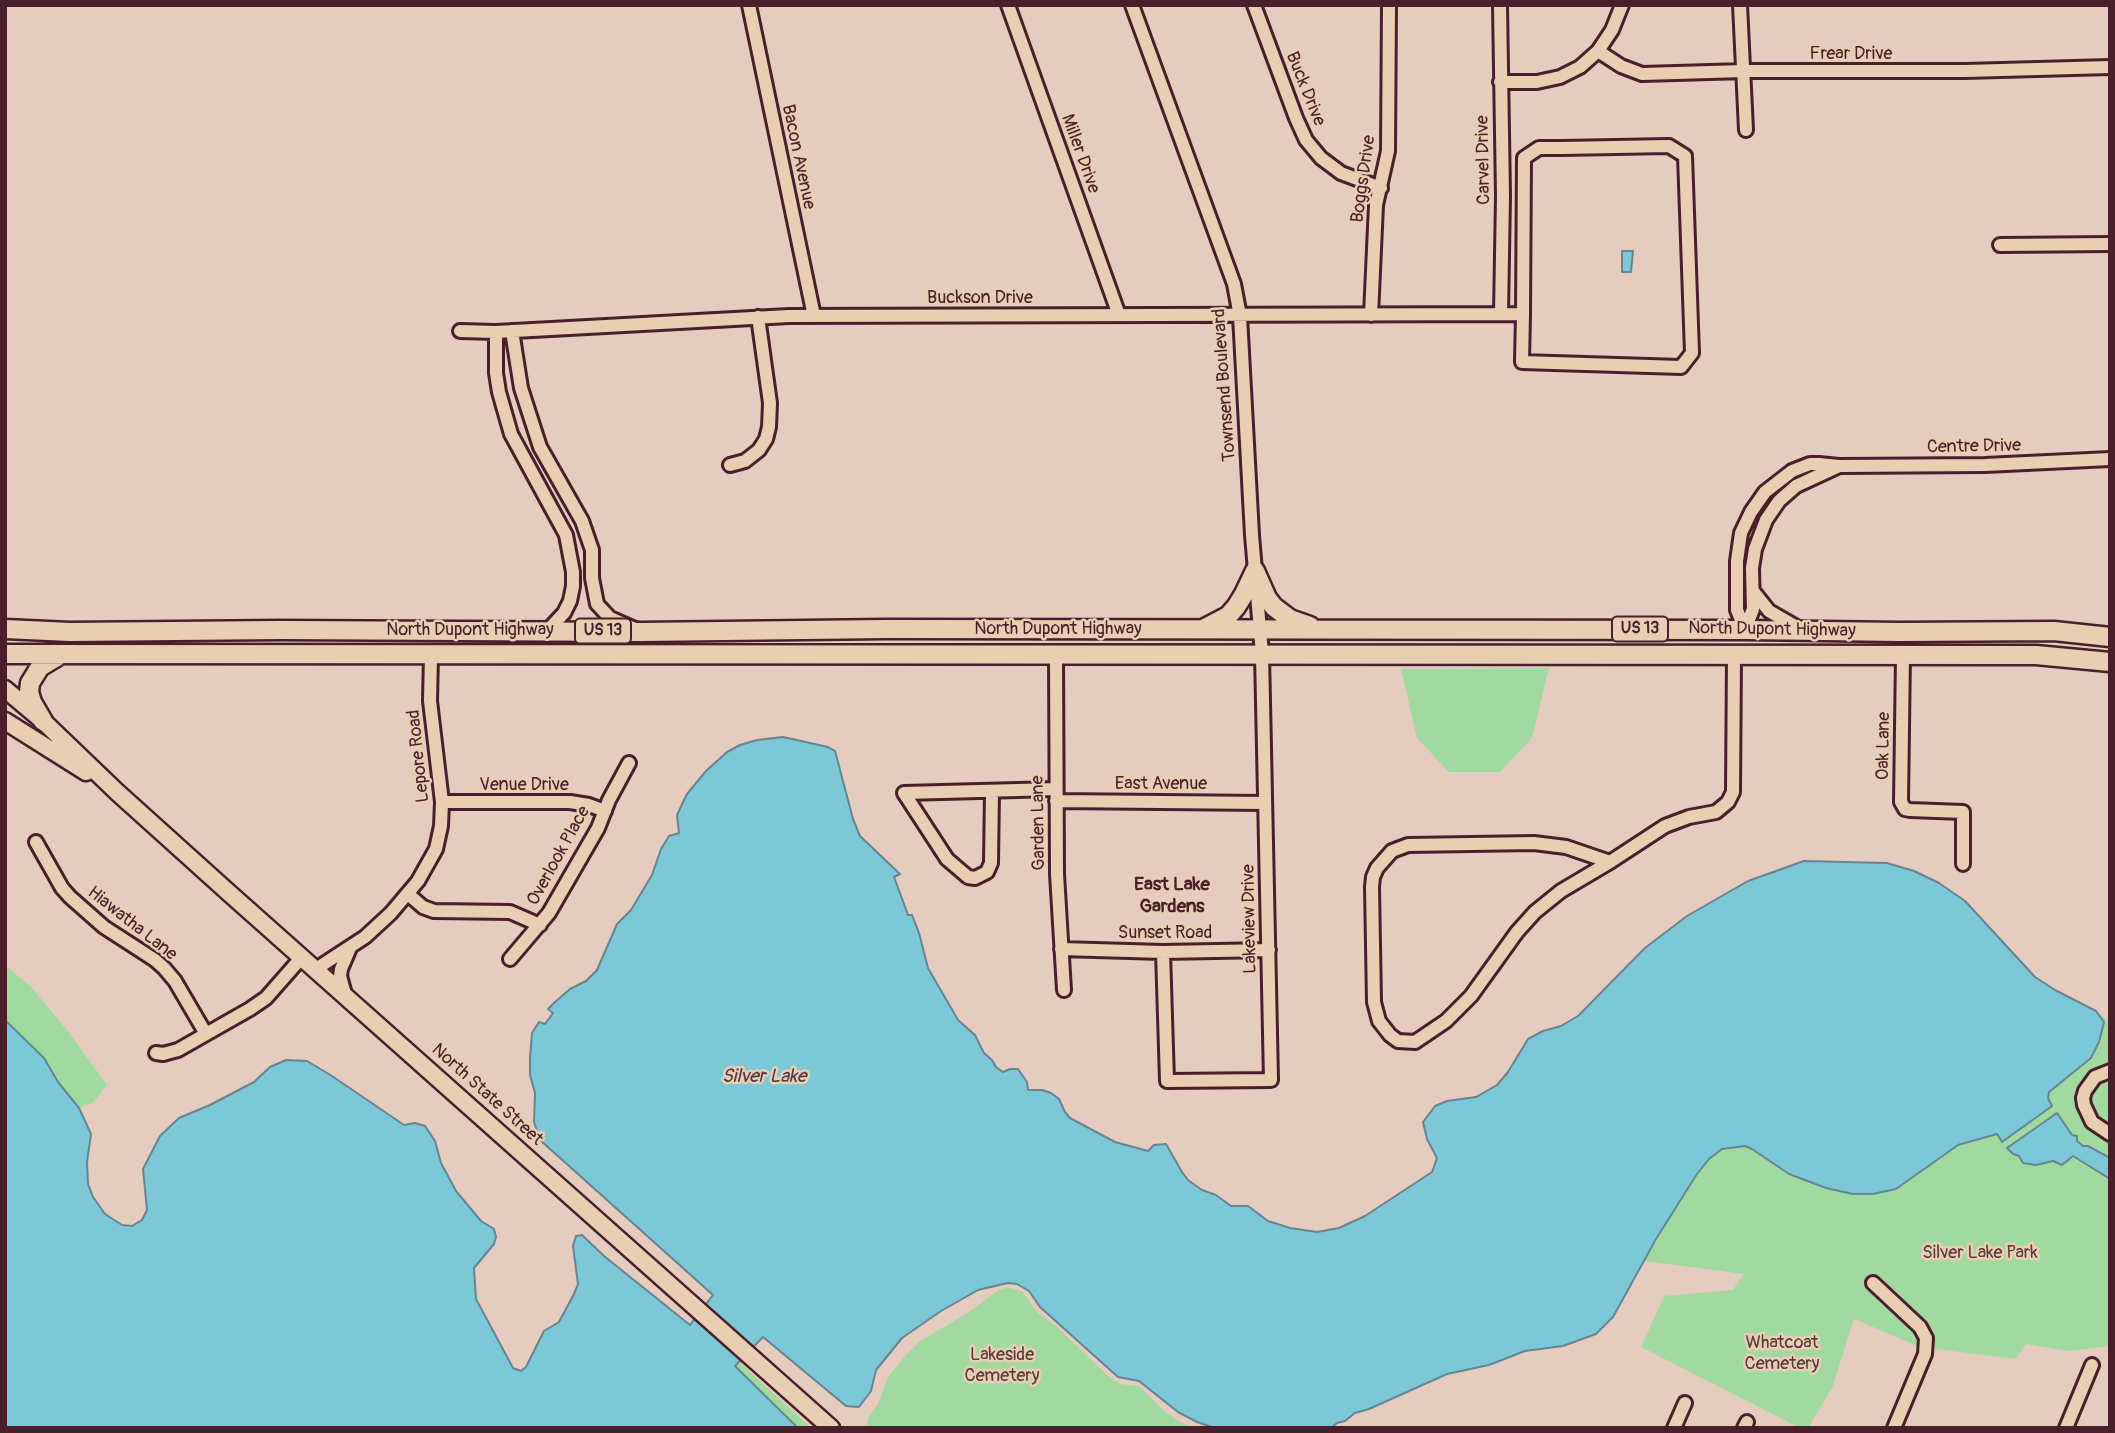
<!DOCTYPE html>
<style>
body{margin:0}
#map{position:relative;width:2115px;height:1433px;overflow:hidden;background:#e5ccbe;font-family:Pangolin,sans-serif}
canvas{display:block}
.frame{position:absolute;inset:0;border:7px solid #4a1f2b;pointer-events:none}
</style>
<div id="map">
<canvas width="2115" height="1433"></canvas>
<div class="frame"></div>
</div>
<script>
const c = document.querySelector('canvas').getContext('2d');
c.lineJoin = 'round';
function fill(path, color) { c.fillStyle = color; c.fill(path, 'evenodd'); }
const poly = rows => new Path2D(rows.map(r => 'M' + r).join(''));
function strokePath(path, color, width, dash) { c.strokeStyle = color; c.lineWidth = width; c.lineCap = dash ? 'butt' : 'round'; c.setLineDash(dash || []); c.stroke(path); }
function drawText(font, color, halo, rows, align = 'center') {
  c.font = font + ' Pangolin,sans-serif'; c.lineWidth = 5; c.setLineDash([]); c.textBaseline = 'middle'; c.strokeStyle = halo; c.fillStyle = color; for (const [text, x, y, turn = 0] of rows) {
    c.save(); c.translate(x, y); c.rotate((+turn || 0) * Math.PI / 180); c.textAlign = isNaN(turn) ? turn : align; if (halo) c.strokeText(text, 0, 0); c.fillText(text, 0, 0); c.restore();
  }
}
fill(poly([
 [1549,668,1532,738,1500,772,1449,772,1417,738,1401,669],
 [5,965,31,987,67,1030,107,1085,94,1102,79,1108,58,1082,44,1058,5,1020],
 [2096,1011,2110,1022,2110,1158,2088,1146,2083,1146,2072,1135,2057,1113,2046,1162,2054,1161,2062,1165,2073,1155,2110,1179,2110,1346,2068,1351,2026,1344,2016,1359,1920,1347,1854,1319,1832,1388,1808,1428,1800,1428,1641,1347,1664,1296,1733,1290,1744,1274,1644,1261,1697,1174,1709,1159,1722,1149,1745,1146,1752,1149,1789,1174,1805,1181,1826,1189,1853,1194,1873,1194,1958,1145,1998,1134,2002,1142,2052,1106,2048,1098,2049,1092,2091,1058,2104,1022],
 [1007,1287,1023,1292,1037,1312,1057,1327,1107,1375,1121,1384,1139,1386,1164,1411,1178,1421,1194,1428,867,1428,868,1418,878,1404,888,1377,906,1355,919,1342,969,1312,997,1291],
 [739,1362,811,1428,798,1428,735,1366]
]), '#a1da9f');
const water = poly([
 [1622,251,1633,251,1631,272,1622,272,1622,251],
 [783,737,828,747,835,751,853,819,860,836,900,874,894,877,908,915,912,915,919,933,928,968,958,1020,975,1035,984,1053,992,1060,996,1067,1003,1072,1010,1069,1018,1069,1027,1082,1028,1090,1042,1090,1051,1093,1059,1099,1065,1112,1070,1118,1115,1142,1148,1151,1154,1145,1166,1144,1182,1172,1188,1180,1202,1190,1216,1195,1231,1206,1248,1206,1268,1221,1290,1228,1317,1232,1339,1228,1365,1216,1432,1172,1437,1158,1427,1139,1423,1122,1435,1106,1447,1101,1476,1097,1497,1085,1508,1072,1528,1039,1543,1031,1561,1026,1578,1016,1645,948,1687,916,1748,881,1804,861,1887,863,1914,871,1939,883,1965,901,2035,977,2055,990,2096,1011,2104,1022,2099,1042,2091,1058,2049,1092,2048,1098,2052,1106,2002,1142,1997,1134,1958,1145,1896,1189,1873,1194,1853,1194,1826,1188,1789,1174,1752,1149,1745,1146,1722,1149,1709,1159,1697,1174,1656,1239,1613,1317,1596,1334,1563,1346,1525,1351,1489,1365,1447,1374,1369,1409,1355,1413,1345,1421,1337,1423,1331,1428,1215,1428,1197,1422,1178,1412,1139,1381,1118,1377,1040,1307,1029,1291,1017,1284,1008,1283,978,1290,941,1311,902,1338,876,1370,871,1391,859,1407,846,1406,763,1337,735,1366,798,1428,5,1428,5,1020,44,1058,58,1082,79,1108,91,1134,87,1162,88,1184,93,1197,105,1214,122,1225,132,1226,142,1220,147,1210,143,1169,160,1136,179,1118,210,1105,254,1082,270,1067,286,1060,307,1061,332,1076,404,1125,415,1123,425,1126,435,1141,441,1163,456,1191,481,1221,494,1229,496,1237,494,1244,474,1268,476,1299,513,1368,521,1371,526,1367,544,1331,559,1322,574,1294,578,1284,573,1246,576,1236,582,1235,604,1256,690,1325,713,1295,540,1140,534,1122,535,1093,530,1075,530,1058,532,1033,539,1022,545,1024,553,1013,548,1009,555,1002,570,989,586,981,597,970,617,924,631,910,652,875,661,849,669,836,679,833,677,815,687,794,706,771,727,752,740,745,757,740,783,737],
 [2057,1113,2072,1135,2077,1136,2077,1141,2083,1146,2088,1146,2110,1158,2110,1179,2073,1156,2062,1165,2053,1161,2036,1165,2023,1163,2019,1156,2013,1154,2007,1148,2057,1113]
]);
fill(water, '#7ac8d8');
strokePath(water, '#678493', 2);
const minor = poly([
 [749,5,814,316],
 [1008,5,1119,315],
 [1132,5,1234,284,1240,316,1252,535,1262,654,1271,1080,1167,1081,1163,952],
 [1254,5,1296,118,1306,140,1321,158,1341,173,1381,188],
 [1500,5,1503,196,1501,314],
 [1740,5,1746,130],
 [1598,51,1621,66,1642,74,1744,71,1965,71,2110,67],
 [1500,82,1537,82,1560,77,1580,67,1598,51,1612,30,1622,5],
 [2000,245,2110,244],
 [1371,315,1376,205,1388,151,1389,5],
 [460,331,496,332,789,316,1523,314,1522,362,1681,367,1692,353,1685,156,1669,146,1562,148,1539,148,1524,158,1523,314],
 [512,331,521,388,540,447,582,521,592,550,592,578,597,604,610,618,635,629],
 [496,332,496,373,499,392,511,434,566,535,573,572,573,586,570,601,564,613,548,630],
 [730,465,745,461,759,450,766,439,769,427,770,403,758,317],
 [1753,591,1769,611,1800,629],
 [1745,630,1737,610,1737,561,1741,533,1751,512,1765,492,1792,471,1810,464,1819,464,1839,466,1985,465,2110,459],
 [1745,630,1753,609,1752,568,1755,549,1766,520,1779,501,1796,486,1839,466],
 [1056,655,1057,874,1064,990],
 [1903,655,1901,802,1905,809,1910,810,1963,812,1963,864],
 [904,793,947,859,968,877,975,878,987,872,991,863,992,791],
 [904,793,1056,789],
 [1056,801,1265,803],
 [442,802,570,802,589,805,605,811],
 [36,842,62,888,70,897,104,927,155,960,164,968,175,981,206,1034],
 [1534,843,1566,847,1610,862,1561,891,1535,912,1517,932,1471,996,1446,1021,1415,1042,1398,1041,1390,1035,1379,1021,1374,1002,1372,887,1373,877,1377,868,1392,851,1408,845,1534,843],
 [1610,862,1665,826,1689,817,1716,812,1728,802,1733,792,1734,656],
 [408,894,423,907,434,911,510,912,540,925],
 [1061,949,1163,952,1269,950],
 [510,959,549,913,598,828,609,800,629,763],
 [316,969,365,937,391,913,418,881,436,849,441,826,442,802,430,701,431,655],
 [345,994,340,976,341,969,350,948],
 [156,1053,163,1054,178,1050,250,1009,266,998,302,957],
 [2110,1071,2095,1077,2085,1091,2083,1098,2084,1105,2092,1122,2110,1134],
 [1873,1283,1920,1327,1926,1338,1925,1354,1894,1428],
 [1674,1428,1685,1403],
 [1744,1428,1747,1422],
 [2066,1428,2092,1365]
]);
const major = poly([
 [5,689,43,721,117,792,228,892,831,1428],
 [5,721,86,772]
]);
const highway = poly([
 [1255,571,1267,598,1274,607,1290,619,1310,626],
 [1205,628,1228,616,1236,607,1244,594,1255,571],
 [5,629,70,632,280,630,641,632,886,629,1745,630,1900,632,2054,631,2110,637],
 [5,654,2036,655,2110,662],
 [43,721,32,702,29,692,30,683,40,667,60,655]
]);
strokePath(minor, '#4a1f2b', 18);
strokePath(major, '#4a1f2b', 21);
strokePath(highway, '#4a1f2b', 23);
strokePath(minor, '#eaceb1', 12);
strokePath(major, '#eaceb1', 16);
strokePath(highway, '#eaceb1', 18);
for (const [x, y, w] of [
 [1640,629,56],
 [603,631,56]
]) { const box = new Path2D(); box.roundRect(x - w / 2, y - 12.5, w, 25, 5); c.fillStyle = '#eaceb1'; c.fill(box); strokePath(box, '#4a1f2b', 2); }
drawText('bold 16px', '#4a1f2b', null, [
 ["US 13",1640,629],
 ["US 13",603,631]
]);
drawText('18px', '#4a1f2b', '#eaceb1', [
 ["Frear Drive",1851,54],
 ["Buck Drive",1305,89,68],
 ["Miller Drive",1080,154,70],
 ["Bacon Avenue",798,157,78],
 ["Carvel Drive",1484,160,-91],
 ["Boggs Drive",1364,179,-82],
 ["Buckson Drive",980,298],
 ["Townsend Boulevard",1225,385,-94],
 ["Centre Drive",1974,447,-1],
 ["North Dupont Highway",1058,629],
 ["North Dupont Highway",470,630],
 ["North Dupont Highway",1772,630,1],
 ["Oak Lane",1884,746,-89],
 ["Lepore Road",419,756,-96],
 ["East Avenue",1161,784],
 ["Venue Drive",524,785],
 ["Garden Lane",1039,823,-91],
 ["Overlook Place",559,856,-61],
 ["Lakeview Drive",1250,919,-91],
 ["Hiawatha Lane",132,924,38],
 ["Sunset Road",1165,933],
 ["North State Street",487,1095,42]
]);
drawText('18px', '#573b3c', '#eaceb1', [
 ["Silver Lake Park",1980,1253],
 ["Whatcoat",1782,1343],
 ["Cemetery",1782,1364],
 ["Lakeside",1002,1355],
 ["Cemetery",1002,1376]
]);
drawText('bold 19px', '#4a1f2b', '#eaceb1', [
 ["East Lake",1172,885],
 ["Gardens",1172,907]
]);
drawText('italic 19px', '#513845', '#eaceb1', [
 ["Silver Lake",764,1077]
]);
</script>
